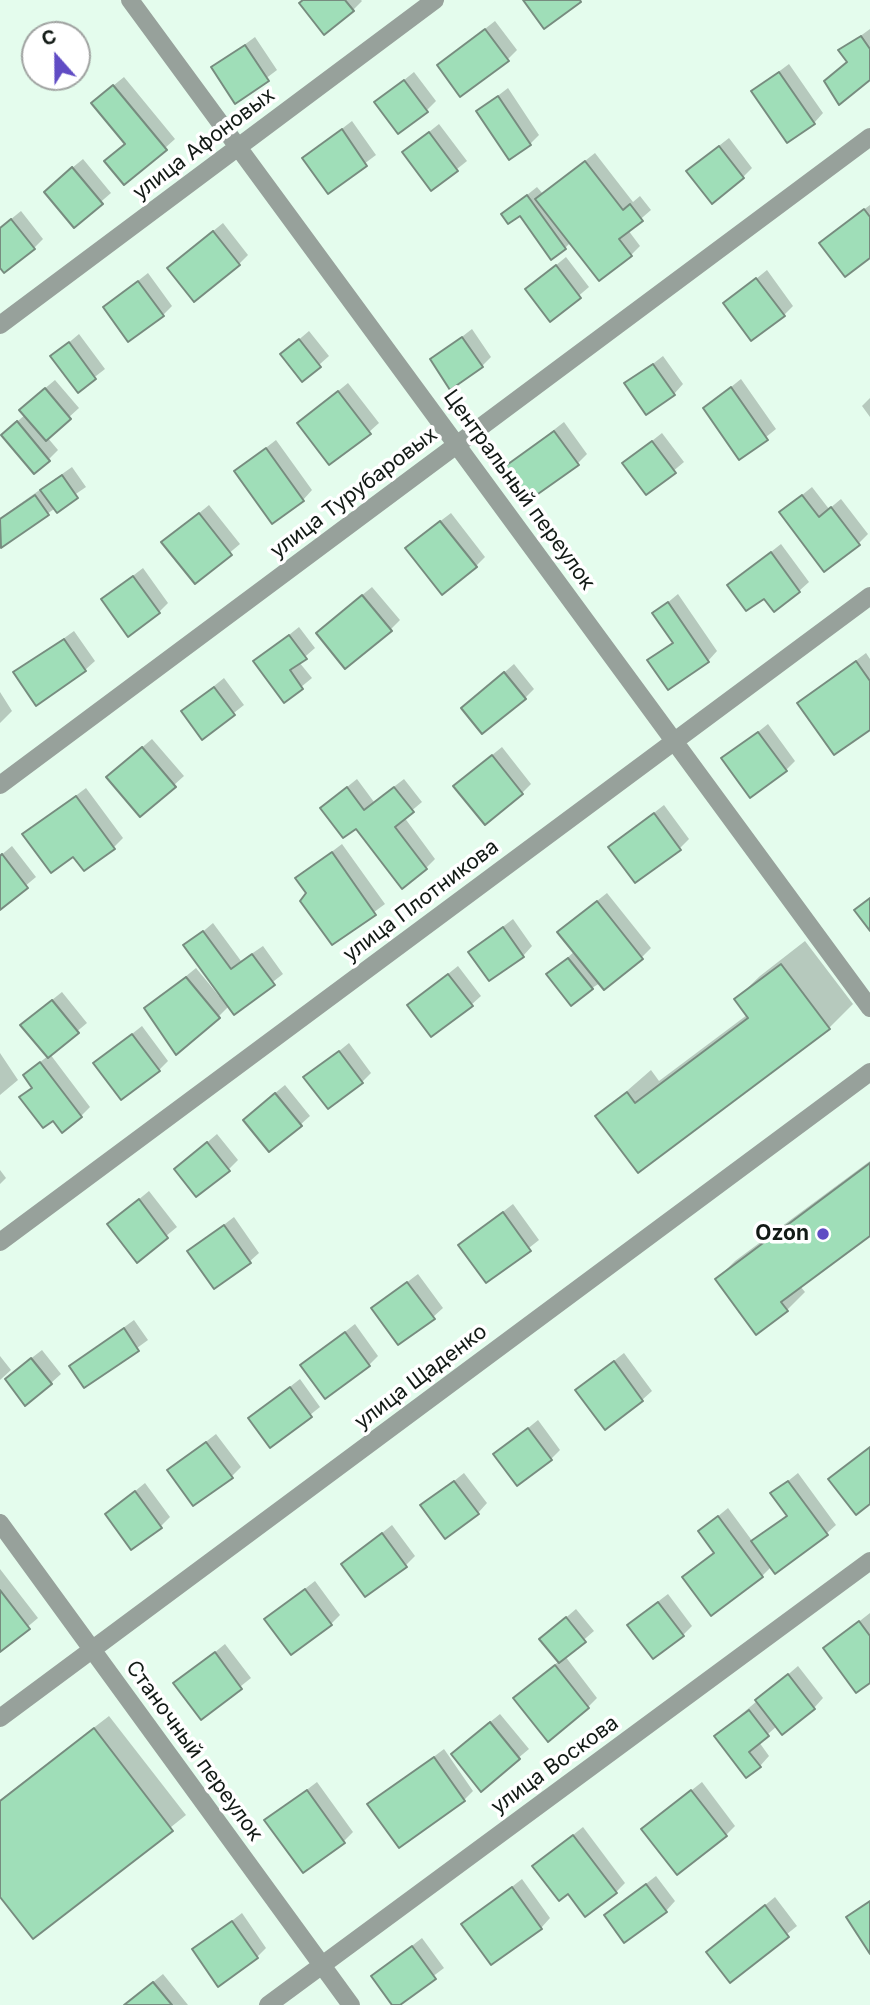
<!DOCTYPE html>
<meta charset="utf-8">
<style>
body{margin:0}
#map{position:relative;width:870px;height:2005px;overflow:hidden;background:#e4fced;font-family:Inter,sans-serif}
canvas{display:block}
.north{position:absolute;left:21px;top:21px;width:70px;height:70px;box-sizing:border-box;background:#fff;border:2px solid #a0a3a1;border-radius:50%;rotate:339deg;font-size:19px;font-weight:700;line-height:28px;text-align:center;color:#121a15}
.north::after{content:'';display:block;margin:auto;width:24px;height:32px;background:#604cc4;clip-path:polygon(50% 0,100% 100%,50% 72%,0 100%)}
</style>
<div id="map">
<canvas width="870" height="2005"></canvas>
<div class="north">С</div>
</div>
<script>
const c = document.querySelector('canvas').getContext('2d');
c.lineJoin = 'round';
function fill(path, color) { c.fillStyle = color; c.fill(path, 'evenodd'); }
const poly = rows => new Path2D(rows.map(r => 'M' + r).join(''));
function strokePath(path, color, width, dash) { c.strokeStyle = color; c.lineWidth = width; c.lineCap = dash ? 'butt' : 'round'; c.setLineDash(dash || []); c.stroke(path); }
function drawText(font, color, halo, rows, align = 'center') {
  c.font = font + ' Inter,sans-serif'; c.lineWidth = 7; c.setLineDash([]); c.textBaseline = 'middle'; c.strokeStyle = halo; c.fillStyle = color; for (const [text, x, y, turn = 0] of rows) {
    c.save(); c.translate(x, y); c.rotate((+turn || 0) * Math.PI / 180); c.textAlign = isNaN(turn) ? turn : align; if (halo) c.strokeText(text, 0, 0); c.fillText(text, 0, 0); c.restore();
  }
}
fill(poly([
 [305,0,361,0,362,1,353,10],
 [495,21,517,50,508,59,439,65],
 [870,29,870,77,826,81,849,61,841,50],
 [255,37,277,70,236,101,213,68],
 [789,64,823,113,814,123,753,91],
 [414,72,436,101,426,111,377,102],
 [124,77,175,139,165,148,126,143,103,94],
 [508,88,539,135,530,144,478,111],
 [352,121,376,155,328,191,304,158],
 [439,124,467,161,432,189,404,152],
 [729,138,752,168,743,177,698,162],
 [595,153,633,202,640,196,651,210,628,230,640,246,631,255,571,242,565,248,520,213,503,214,537,187,543,194],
 [83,159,111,193,74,225,55,182],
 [870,205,870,256,822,243,831,234],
 [21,211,43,239,34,248,0,265,0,228],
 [223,223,248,255,239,264,179,259],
 [566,257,589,287,550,320,527,289],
 [767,270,793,306,784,315,725,304],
 [148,273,172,306,163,315,105,307],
 [472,329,491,357,482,366,432,360],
 [309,331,329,356,302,380,282,354],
 [79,334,105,369,78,390,53,356],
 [663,356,683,384,674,394,627,384],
 [741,379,776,429,740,458,705,408],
 [55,380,79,408,47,437,58,450,49,459,12,426,26,414,31,400],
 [348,383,379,423,369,432,299,423],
 [870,398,870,417,862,406],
 [564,422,587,454,578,463,506,467],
 [662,433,684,462,647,493,624,463],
 [276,440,312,490,303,500,236,471],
 [72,467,86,487,2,545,0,518],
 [812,487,829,509,841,499,868,534,859,543,781,512],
 [209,505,240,544,195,582,164,542],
 [451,513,485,557,476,566,417,539],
 [781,544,809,582,799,591,774,609,765,596,729,585],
 [143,568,168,603,159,612,103,599],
 [372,587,400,620,390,630,327,624],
 [678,594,717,651,708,661,650,660,674,641,655,613],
 [299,627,315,648,299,662,312,678,284,701,256,661],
 [74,631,95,661,85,670,16,673],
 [866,653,870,659,870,728,799,703],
 [514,664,534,689,525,698,463,708],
 [224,678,244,705,203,737,183,711],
 [0,692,12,711,0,723],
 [768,724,795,761,786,770,724,759],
 [152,739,184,776,174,785,118,768],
 [502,747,531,784,522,793,465,777],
 [357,779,374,802,404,779,422,802,404,817,435,859,426,868,356,826,332,799],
 [86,788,123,838,113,848,74,854,25,834],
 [664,805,689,839,680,848,610,847],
 [342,844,385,904,332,943,297,878],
 [12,846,36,877,0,907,0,856],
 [607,893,651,948,642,957,592,988,548,975,575,951,569,923],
 [513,919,532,946,523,956,470,952],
 [213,923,241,961,263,946,283,974,234,1012,229,1006,218,1017,146,1009,196,968,219,996,221,995,186,946],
 [805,941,853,1004,829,1028,638,1171,597,1117,651,1070,659,1081,747,1015,736,999,760,976],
 [458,966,481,996,471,1005,409,1005],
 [62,992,87,1023,50,1054,90,1107,81,1116,53,1118,21,1098,34,1086,35,1066,48,1056,32,1016],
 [142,1026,168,1061,159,1070,95,1063],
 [349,1043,371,1073,362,1082,306,1078],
 [0,1053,18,1080,0,1095],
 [285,1085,310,1116,300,1125,254,1110],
 [217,1134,238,1160,229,1169,176,1169],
 [870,1161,870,1234,800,1286,805,1292,787,1310,717,1279,735,1261],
 [0,1170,6,1178,0,1184],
 [149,1191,177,1227,137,1260,109,1224],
 [513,1204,539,1240,487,1281,460,1245],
 [234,1217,259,1253,249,1262,190,1251],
 [418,1274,443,1308,433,1317,373,1308],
 [134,1320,148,1340,85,1386,71,1366],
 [355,1324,378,1356,369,1365,302,1365],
 [42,1350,61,1374,51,1383,16,1370],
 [624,1353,652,1391,642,1400,577,1390],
 [0,1356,11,1370,0,1380],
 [300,1379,320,1407,271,1446,250,1418],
 [538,1420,560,1450,551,1459,495,1455],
 [216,1434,241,1467,232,1476,169,1470],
 [464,1473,487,1503,478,1513,423,1506],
 [798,1473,836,1525,826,1534,772,1566,762,1576,684,1577,715,1552,700,1531,728,1508,753,1542,788,1514,772,1494],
 [145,1483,170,1517,161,1526,107,1514],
 [392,1525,415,1556,406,1565,343,1564],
 [0,1569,38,1618,0,1650],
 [315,1581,340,1615,331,1624,266,1619],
 [668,1594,692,1626,683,1635,639,1616],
 [576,1609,594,1631,565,1656,597,1698,588,1707,515,1698,559,1661,541,1639],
 [870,1613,870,1680,825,1648],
 [225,1644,251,1678,201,1718,183,1678],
 [798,1666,823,1698,814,1708,777,1726,759,1742,769,1756,760,1766,716,1736],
 [500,1714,529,1749,481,1789,462,1745],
 [109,1716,186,1815,34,1937,0,1894,0,1800],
 [444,1749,473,1791,464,1800,370,1805],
 [317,1782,353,1832,343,1842,267,1820],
 [702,1782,735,1826,726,1835,643,1829],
 [583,1827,625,1883,616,1892,568,1892,534,1866],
 [656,1876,675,1901,666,1911,606,1915],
 [522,1879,550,1918,541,1928,464,1924],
 [775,1897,797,1926,730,1980,708,1952],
 [242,1913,266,1948,257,1957,194,1950],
 [422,1938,444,1968,395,2005,373,1976],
 [163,1974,188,2005,125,2005]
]), '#0003');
const building = poly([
 [303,0,345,0,354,11,324,35,299,3,303,0],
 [523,0,580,0,581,2,544,29,523,0],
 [485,29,509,61,460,97,437,65,485,29],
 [861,36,870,49,870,80,839,105,824,81,847,62,838,50,861,36],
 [245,45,269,81,235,104,211,67,245,45],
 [779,72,815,124,787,143,751,91,779,72],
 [404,80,428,112,398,134,374,102,404,80],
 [113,85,167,150,124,185,104,161,125,144,91,103,113,85],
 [498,96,531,145,509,160,476,111,498,96],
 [342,129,367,166,328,194,302,158,342,129],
 [429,132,458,171,431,191,402,152,429,132],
 [719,146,744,178,712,204,686,171,719,146],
 [585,161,623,210,630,204,643,221,619,239,632,256,599,281,535,199,585,161],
 [72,167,103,204,74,228,44,192,72,167],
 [527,195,566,249,551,260,520,216,508,224,501,214,527,195],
 [864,209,870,217,870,258,845,277,819,243,864,209],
 [11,219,35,249,4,273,0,268,0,228,11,219],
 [213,231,240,265,194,302,167,268,213,231],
 [556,265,581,298,550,322,525,289,556,265],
 [756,278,785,316,751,341,723,303,756,278],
 [138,281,164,316,128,342,103,307,138,281],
 [462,337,483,367,450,390,430,359,462,337],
 [299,339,321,367,302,382,280,354,299,339],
 [69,342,96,379,78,393,50,356,69,342],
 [653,364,675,395,646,415,624,383,653,364],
 [731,387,768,440,739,460,703,408,731,387],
 [45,388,71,419,46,441,19,410,45,388],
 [338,391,371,434,329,465,297,423,338,391],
 [17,421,50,461,34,474,1,435,17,421],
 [554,431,579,465,528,501,504,467,554,431],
 [652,441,676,473,646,495,622,463,652,441],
 [266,448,304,501,272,524,234,471,266,448],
 [62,475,78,498,57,513,40,490,62,475],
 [35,495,49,515,1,548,0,519,35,495],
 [802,495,819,517,831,507,860,545,824,572,779,512,802,495],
 [199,513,232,555,195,584,161,542,199,513],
 [440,521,477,567,442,595,405,548,440,521],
 [771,552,800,592,774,612,764,599,746,611,727,585,771,552],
 [133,576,160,613,128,637,101,599,133,576],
 [362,595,392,631,345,669,316,633,362,595],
 [668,602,709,662,668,690,647,660,673,643,652,613,668,602],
 [289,635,307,659,290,670,303,689,284,703,253,661,289,635],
 [64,639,86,671,36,706,13,672,64,639],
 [856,661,870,681,870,730,834,755,797,703,856,661],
 [504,672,526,699,482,734,461,708,504,672],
 [214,687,235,715,202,740,181,711,214,687],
 [758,732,787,771,750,798,721,758,758,732],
 [142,747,176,787,140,817,106,777,142,747],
 [492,755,523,794,485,825,453,786,492,755],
 [347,787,364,810,394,787,414,812,395,827,427,869,402,889,356,829,343,838,320,808,347,787],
 [76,796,115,849,84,871,73,857,51,873,22,834,76,796],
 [654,813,681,850,635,883,608,847,654,813],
 [332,852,376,915,332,945,300,901,306,893,295,878,332,852],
 [2,854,28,888,0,910,0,856,2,854],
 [870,898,870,931,854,910,870,898],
 [597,901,643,959,604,990,557,932,597,901],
 [503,927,524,957,489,981,468,952,503,927],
 [203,931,231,969,252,954,275,985,234,1015,183,945,203,931],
 [568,958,593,989,571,1006,546,974,568,958],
 [781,964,830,1029,638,1173,595,1116,627,1092,635,1103,748,1018,734,999,781,964],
 [448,974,473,1006,431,1037,407,1005,448,974],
 [186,977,220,1018,176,1055,144,1008,186,977],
 [52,1000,79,1033,48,1058,20,1025,52,1000],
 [132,1034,160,1071,121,1100,93,1063,132,1034],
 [339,1051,363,1083,328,1109,303,1077,339,1051],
 [40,1062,82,1117,62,1133,53,1121,43,1128,19,1097,32,1088,23,1075,40,1062],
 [275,1093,302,1126,269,1152,243,1120,275,1093],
 [207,1142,230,1171,196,1197,174,1169,207,1142],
 [870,1163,870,1236,781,1302,788,1311,756,1335,715,1279,870,1163],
 [139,1199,168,1238,137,1263,107,1224,139,1199],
 [503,1212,531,1251,486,1283,458,1245,503,1212],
 [224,1225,251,1263,214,1289,187,1251,224,1225],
 [407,1282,435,1319,398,1345,371,1308,407,1282],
 [124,1328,139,1351,84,1388,69,1366,124,1328],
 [345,1332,370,1366,325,1399,300,1365,345,1332],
 [31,1358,52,1384,25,1406,5,1379,31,1358],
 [614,1361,643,1401,605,1430,575,1390,614,1361],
 [290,1387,312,1417,270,1448,248,1418,290,1387],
 [528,1428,552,1460,517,1486,493,1454,528,1428],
 [206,1442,233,1478,193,1506,167,1470,206,1442],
 [870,1447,870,1504,856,1515,828,1479,870,1447],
 [454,1481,479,1514,445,1539,420,1505,454,1481],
 [788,1481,828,1535,775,1574,751,1541,787,1516,770,1493,788,1481],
 [135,1491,162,1528,131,1550,105,1514,135,1491],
 [718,1516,763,1577,711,1616,682,1577,714,1553,698,1531,718,1516],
 [382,1533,407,1567,365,1597,341,1564,382,1533],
 [305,1589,332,1625,291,1655,264,1619,305,1589],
 [0,1590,30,1629,0,1652,0,1590],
 [658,1602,684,1636,653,1659,627,1625,658,1602],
 [566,1617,586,1642,559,1663,539,1639,566,1617],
 [859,1621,870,1636,870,1683,856,1693,823,1648,859,1621],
 [215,1652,242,1689,201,1720,173,1683,215,1652],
 [555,1665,589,1708,548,1742,513,1698,555,1665],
 [788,1674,815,1709,782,1735,755,1700,788,1674],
 [749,1710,769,1736,749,1752,761,1767,746,1778,714,1736,749,1710],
 [490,1722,520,1759,481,1792,451,1754,490,1722],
 [94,1728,173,1831,33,1939,0,1897,0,1801,94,1728],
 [434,1757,465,1801,399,1848,367,1804,434,1757],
 [307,1790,345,1843,303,1873,264,1820,307,1790],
 [691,1790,727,1836,677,1875,641,1829,691,1790],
 [573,1835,617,1893,585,1917,568,1894,559,1901,532,1866,573,1835],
 [646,1884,667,1912,624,1943,604,1915,646,1884],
 [512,1887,542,1929,491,1965,461,1924,512,1887],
 [870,1901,870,1954,846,1917,870,1901],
 [765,1905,789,1937,730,1983,706,1952,765,1905],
 [232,1921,258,1958,218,1987,192,1949,232,1921],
 [412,1946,436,1979,400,2005,392,2005,371,1976,412,1946],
 [153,1982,172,2005,124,2005,153,1982]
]);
fill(building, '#9fdeb8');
strokePath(building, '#778c7f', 2);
strokePath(poly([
 [130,0,870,1008],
 [0,325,435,0],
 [0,785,870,137],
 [0,1242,870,596],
 [0,1523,351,2005],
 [0,1718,870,1072],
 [268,2005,870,1561]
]), '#97a19b', 18);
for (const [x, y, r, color] of [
 [823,1234,7,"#604cc4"]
]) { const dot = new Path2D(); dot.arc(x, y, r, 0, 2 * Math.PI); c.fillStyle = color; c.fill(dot); strokePath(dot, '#fff', 2.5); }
drawText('21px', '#121a15', '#fff', [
 ["улица Афоновых",204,144,-37],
 ["Центральный переулок",519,490,54],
 ["улица Турубаровых",354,493,-37],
 ["улица Плотникова",421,901,-37],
 ["улица Щаденко",421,1377,-37],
 ["Станочный переулок",194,1751,54],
 ["улица Воскова",555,1765,-36]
]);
drawText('bold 21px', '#121a15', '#fff', [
 ["Ozon",809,1234]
], 'right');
</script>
